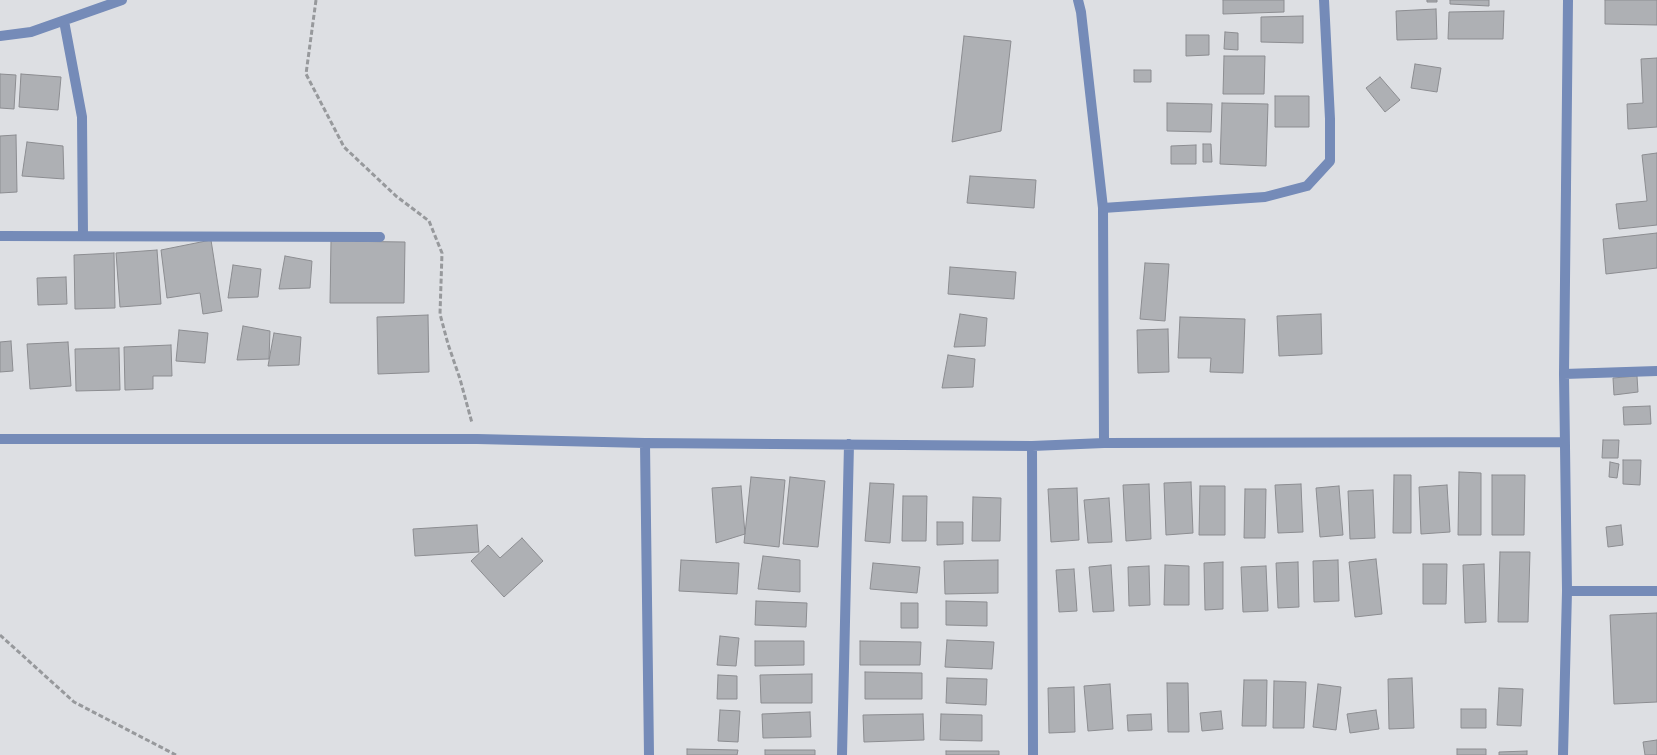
<!DOCTYPE html>
<style>
body{margin:0}
canvas{display:block;background:#dddfe3}
</style>
<canvas width="1657" height="755"></canvas>
<script>
const c = document.querySelector('canvas').getContext('2d');
c.lineJoin = 'round';
function fill(path, color) { c.fillStyle = color; c.fill(path, 'evenodd'); }
const poly = rows => new Path2D(rows.map(r => 'M' + r).join(''));
function strokePath(path, color, width, dash) { c.strokeStyle = color; c.lineWidth = width; c.lineCap = dash ? 'butt' : 'round'; c.setLineDash(dash || []); c.stroke(path); }
const building = poly([
 [1223,0,1284,0,1284,12,1223,14,1223,0],
 [1427,0,1437,0,1437,2,1427,2,1427,0],
 [1450,0,1489,0,1489,6,1450,4,1450,0],
 [1605,0,1657,0,1657,25,1605,24,1605,0],
 [1436,9,1437,39,1397,40,1396,11,1436,9],
 [1504,11,1503,39,1448,39,1449,12,1504,11],
 [1303,16,1303,43,1261,42,1261,17,1303,16],
 [1225,32,1238,33,1238,50,1224,49,1225,32],
 [1186,35,1209,35,1209,55,1186,56,1186,35],
 [964,36,1011,41,1001,131,952,142,964,36],
 [1224,56,1265,56,1264,94,1223,94,1224,56],
 [1657,58,1657,127,1628,129,1627,104,1643,103,1641,59,1657,58],
 [1415,64,1441,68,1437,92,1411,88,1415,64],
 [1134,70,1151,70,1151,82,1134,82,1134,70],
 [0,74,16,75,14,109,0,108,0,74],
 [21,74,61,77,58,110,19,107,21,74],
 [1380,77,1400,100,1385,112,1366,88,1380,77],
 [1275,96,1309,96,1309,127,1275,127,1275,96],
 [1167,103,1212,104,1211,132,1167,131,1167,103],
 [1222,103,1268,104,1266,166,1220,164,1222,103],
 [16,135,17,192,0,193,0,136,16,135],
 [27,142,63,146,64,179,22,176,27,142],
 [1203,144,1211,144,1212,162,1203,162,1203,144],
 [1196,145,1196,164,1171,164,1171,146,1196,145],
 [1657,153,1657,225,1619,229,1616,204,1647,201,1642,155,1657,153],
 [970,176,1036,180,1034,208,967,203,970,176],
 [1657,233,1657,268,1606,274,1603,239,1657,233],
 [211,240,222,311,203,314,200,293,167,298,161,250,211,240],
 [331,241,405,242,404,303,330,303,331,241],
 [157,250,161,304,120,307,116,253,157,250],
 [114,253,115,308,75,309,74,255,114,253],
 [285,256,312,261,310,288,279,289,285,256],
 [1145,263,1169,264,1165,321,1140,319,1145,263],
 [233,265,261,269,258,297,228,298,233,265],
 [950,267,1016,272,1014,299,948,294,950,267],
 [66,277,67,304,38,305,37,278,66,277],
 [960,314,987,318,985,346,954,347,960,314],
 [1321,314,1322,354,1279,356,1277,316,1321,314],
 [428,315,429,372,378,374,377,317,428,315],
 [1180,317,1245,319,1243,373,1210,372,1211,358,1178,358,1180,317],
 [243,326,270,331,269,359,237,360,243,326],
 [1168,329,1169,372,1138,373,1137,330,1168,329],
 [179,330,208,333,205,363,176,361,179,330],
 [274,333,301,337,299,365,268,366,274,333],
 [11,341,13,371,0,372,0,342,11,341],
 [68,342,71,386,30,389,27,344,68,342],
 [171,345,172,376,153,376,153,389,125,390,124,347,171,345],
 [119,348,120,390,76,391,75,349,119,348],
 [948,355,975,359,973,387,942,388,948,355],
 [1637,376,1638,392,1614,395,1613,378,1637,376],
 [1650,406,1651,424,1624,425,1623,407,1650,406],
 [1603,440,1619,440,1618,458,1602,458,1603,440],
 [1623,460,1641,460,1640,485,1623,484,1623,460],
 [1610,462,1619,464,1617,478,1609,477,1610,462],
 [1459,472,1481,473,1481,535,1458,535,1459,472],
 [1394,475,1411,475,1411,533,1393,533,1394,475],
 [1492,475,1525,475,1524,535,1492,535,1492,475],
 [751,477,785,480,779,547,744,543,751,477],
 [790,477,825,481,818,547,783,544,790,477],
 [1191,482,1193,533,1166,535,1164,483,1191,482],
 [870,483,894,484,890,543,865,541,870,483],
 [1149,484,1151,539,1126,541,1123,485,1149,484],
 [1301,484,1303,532,1278,533,1275,485,1301,484],
 [1447,485,1450,532,1421,534,1419,487,1447,485],
 [741,486,745,534,716,543,712,488,741,486],
 [1200,486,1225,486,1225,535,1199,535,1200,486],
 [1339,486,1343,535,1320,537,1316,488,1339,486],
 [1077,488,1079,540,1051,542,1048,489,1077,488],
 [1245,489,1266,489,1265,538,1244,538,1245,489],
 [1373,490,1375,538,1350,539,1348,491,1373,490],
 [903,496,927,496,926,541,902,541,903,496],
 [973,497,1001,498,1000,541,972,541,973,497],
 [1109,498,1112,542,1088,543,1084,500,1109,498],
 [937,522,963,522,963,544,937,545,937,522],
 [477,525,479,552,415,556,413,529,477,525],
 [1621,525,1623,545,1608,547,1606,527,1621,525],
 [522,538,543,561,504,597,471,561,488,545,500,558,522,538],
 [1500,552,1530,552,1528,622,1498,622,1500,552],
 [763,556,800,560,800,592,758,589,763,556],
 [1376,559,1382,614,1355,617,1349,562,1376,559],
 [681,560,739,563,737,594,679,591,681,560],
 [998,560,998,593,945,594,944,561,998,560],
 [1338,560,1339,601,1314,602,1313,561,1338,560],
 [1223,562,1223,609,1205,610,1204,563,1223,562],
 [1298,562,1299,607,1278,608,1276,563,1298,562],
 [873,563,920,567,917,593,870,589,873,563],
 [1423,564,1447,564,1446,604,1423,604,1423,564],
 [1484,564,1486,622,1465,623,1463,565,1484,564],
 [1111,565,1114,611,1093,612,1089,567,1111,565],
 [1165,565,1189,566,1189,605,1164,605,1165,565],
 [1149,566,1150,605,1129,606,1128,567,1149,566],
 [1266,566,1268,611,1243,612,1241,567,1266,566],
 [1074,569,1077,611,1059,612,1056,570,1074,569],
 [756,601,807,603,806,627,755,625,756,601],
 [946,601,987,602,987,626,946,625,946,601],
 [901,603,918,603,918,628,901,628,901,603],
 [1657,613,1657,702,1614,704,1610,615,1657,613],
 [720,636,739,638,736,666,717,665,720,636],
 [947,640,994,642,992,669,945,667,947,640],
 [755,641,804,641,804,665,755,666,755,641],
 [860,641,921,642,920,665,860,665,860,641],
 [865,672,922,673,922,699,865,699,865,672],
 [812,674,812,703,761,703,760,675,812,674],
 [718,675,737,676,737,699,717,699,718,675],
 [947,678,987,679,986,705,946,703,947,678],
 [1412,678,1414,728,1389,729,1388,679,1412,678],
 [1244,680,1267,680,1266,726,1242,726,1244,680],
 [1274,681,1306,682,1304,728,1273,728,1274,681],
 [1167,683,1188,683,1189,732,1168,732,1167,683],
 [1110,684,1113,729,1088,731,1084,686,1110,684],
 [1318,684,1341,687,1336,730,1313,727,1318,684],
 [1074,687,1075,732,1049,733,1048,688,1074,687],
 [1499,688,1523,689,1521,726,1497,725,1499,688],
 [1461,709,1486,709,1486,728,1461,728,1461,709],
 [720,710,740,711,738,742,718,741,720,710],
 [1376,710,1379,729,1350,733,1347,714,1376,710],
 [1221,711,1223,729,1202,731,1200,713,1221,711],
 [810,712,811,737,763,738,762,714,810,712],
 [923,714,924,740,864,742,863,715,923,714],
 [941,714,982,715,982,741,940,740,941,714],
 [1151,714,1152,730,1128,731,1127,715,1151,714],
 [1657,740,1657,755,1645,755,1643,742,1657,740],
 [687,749,738,750,737,755,687,755,687,749],
 [1457,749,1486,749,1486,755,1457,755,1457,749],
 [765,750,815,750,815,755,765,755,765,750],
 [946,751,999,751,999,755,946,755,946,751],
 [1527,751,1527,755,1499,755,1499,752,1527,751]
]);
fill(building, '#aeb0b4');
strokePath(building, '#8c8d91', 1);
strokePath(poly([
 [316,0,306,74,344,147,396,196,429,221,442,253,440,314,448,344,460,379,472,423],
 [0,635,74,702,176,755]
]), '#97999c', 3, [5, 2.5]);
strokePath(poly([
 [1078,0,1081,12,1103,208,1104,443],
 [64,21,82,117,83,236],
 [0,36,31,32,122,0],
 [1103,208,1265,197,1307,186,1330,161,1330,119,1324,0],
 [0,236,380,237],
 [1564,374,1657,371],
 [0,439,477,439,645,443,1032,446,1104,443,1564,442],
 [645,443,649,755],
 [1032,446,1033,755],
 [1567,591,1657,591],
 [842,755,849,444],
 [1563,755,1567,591,1564,374,1568,0]
]), '#758bb8', 10);
</script>
